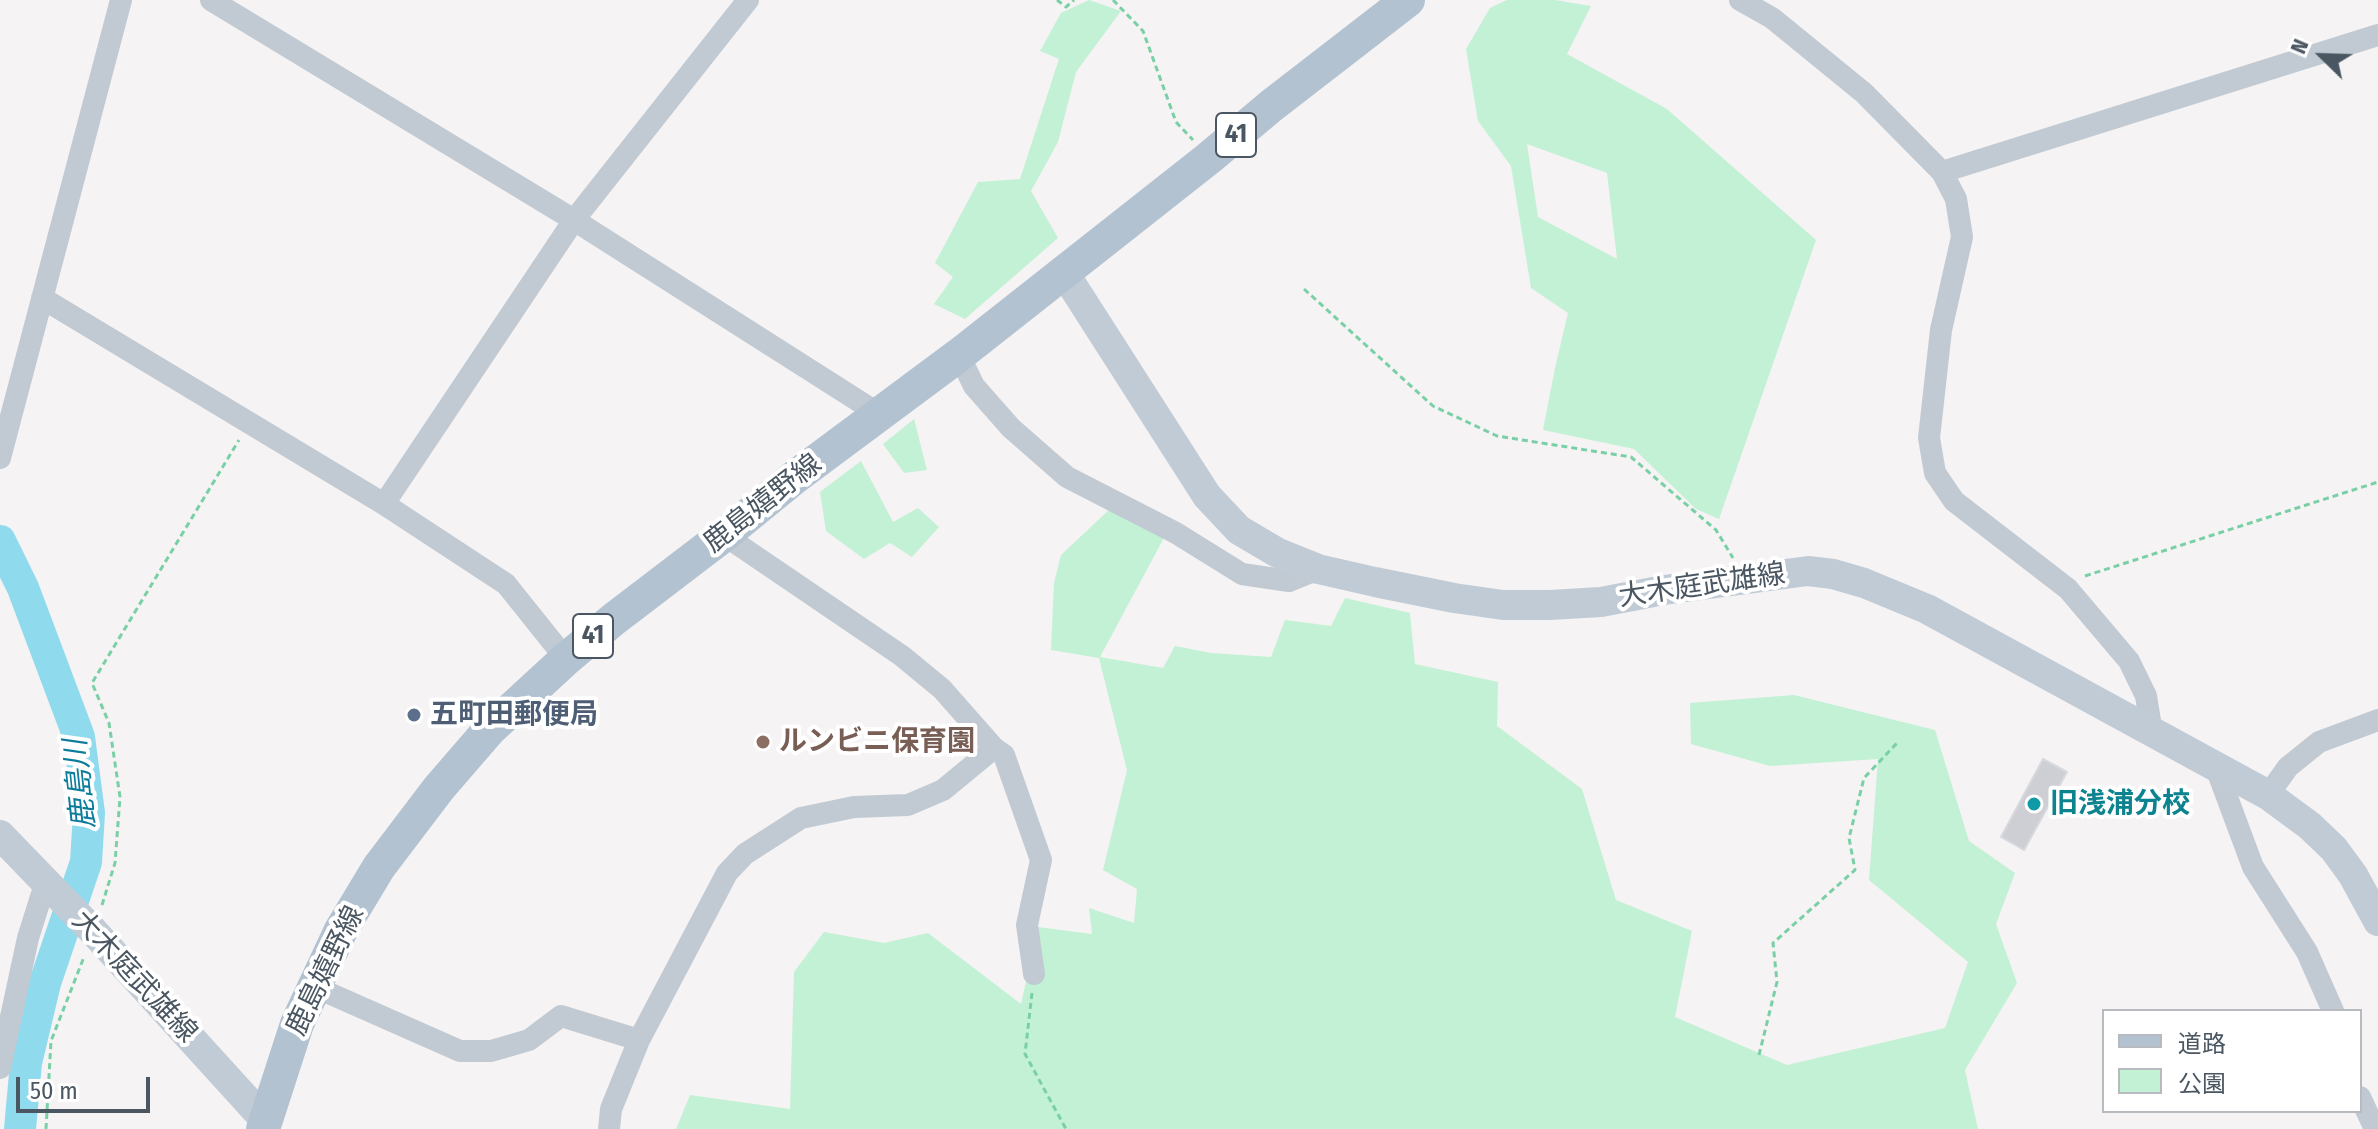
<!DOCTYPE html>
<meta charset="utf-8">
<style>
body{margin:0}
#map{position:relative;width:2378px;height:1129px;overflow:hidden;background:#f5f3f3;font-family:"Fira Sans Condensed","Noto Sans JP",sans-serif}
canvas{display:block}
.legend{position:absolute;left:2102px;top:1009px;width:260px;height:104px;box-sizing:border-box;background:#fff;border:2px solid #b7bbc0;margin:0;padding:10px 14px;list-style:none;font-size:24px;color:#4a5661}
.legend li{display:flex;align-items:center;gap:16px;height:40px}
.legend b{width:40px;border:2px solid #b7bbc0}
.north{position:absolute;left:2282px;top:16px;width:80px;height:80px;-webkit-text-stroke:6px #fff;paint-order:stroke;rotate:293deg;font-size:22px;font-weight:700;line-height:32px;text-align:center;color:#4a5661}
.north::after{content:'';display:block;margin:auto;width:28px;height:36px;background:#4a5661;clip-path:polygon(50% 0,100% 100%,50% 72%,0 100%)}
.scale{position:absolute;left:16px;top:1077px;width:134px;height:36px;box-sizing:border-box;border:4px solid #4a5661;border-top:0;padding-left:10px;font-size:24px;line-height:28px;white-space:nowrap;color:#4a5661;-webkit-text-stroke:6px #fff;paint-order:stroke}
</style>
<div id="map">
<canvas width="2378" height="1129"></canvas>
<ul class="legend">
<li><b style="height:10px;background:#b3c2d1"></b>道路</li>
<li><b style="height:22px;background:#c3f1d5"></b>公園</li>
</ul>
<div class="north">N</div>
<div class="scale">50 m</div>
</div>
<script>
const c = document.querySelector('canvas').getContext('2d');
c.lineJoin = 'round';
function fill(path, color) { c.fillStyle = color; c.fill(path, 'evenodd'); }
const poly = rows => new Path2D(rows.map(r => 'M' + r).join(''));
function strokePath(path, color, width, dash) { c.strokeStyle = color; c.lineWidth = width; c.lineCap = dash ? 'butt' : 'round'; c.setLineDash(dash || []); c.stroke(path); }
function drawText(font, color, halo, rows, align = 'center') {
  c.font = font + ' "Fira Sans Condensed","Noto Sans JP",sans-serif'; c.lineWidth = 8; c.setLineDash([]); c.textBaseline = 'middle'; c.strokeStyle = halo; c.fillStyle = color; for (const [text, x, y, turn = 0] of rows) {
    c.save(); c.translate(x, y); c.rotate((+turn || 0) * Math.PI / 180); c.textAlign = isNaN(turn) ? turn : align; if (halo) c.strokeText(text, 0, 0); c.fillText(text, 0, 0); c.restore();
  }
}
fill(poly([
 [1089,0,1121,11,1076,72,1058,142,1031,191,1058,238,965,319,934,304,953,277,935,263,978,182,1020,179,1059,59,1040,51,1061,13],
 [1507,0,1555,0,1591,6,1567,54,1667,109,1816,240,1719,519,1696,509,1634,449,1543,430,1555,368,1568,313,1531,288,1511,166,1478,121,1466,49,1490,8],
 [1527,144,1607,173,1617,259,1538,217],
 [914,419,927,470,904,473,883,444],
 [861,461,893,522,918,508,939,527,912,557,890,543,864,559,826,531,820,492],
 [1112,507,1166,534,1100,657,1163,668,1175,646,1211,653,1271,657,1285,620,1331,626,1345,598,1410,613,1415,664,1498,682,1497,726,1582,789,1616,900,1692,931,1675,1017,1787,1065,1945,1028,1968,962,1869,880,1878,759,1770,766,1691,744,1690,703,1794,695,1935,730,1969,841,2015,873,1996,924,2017,983,1965,1070,1978,1129,676,1129,690,1095,790,1109,794,972,824,932,884,943,928,933,1021,1004,1038,927,1092,934,1089,908,1134,923,1137,889,1103,870,1127,770,1099,658,1051,650,1054,583,1061,555]
]), '#c3f1d5');
strokePath(poly([
 [0,541,23,588,79,737,89,813,86,862,45,983,26,1063,20,1129]
]), '#90daee', 32);
const building = poly([
 [2043,759,2067,772,2024,850,2001,837,2043,759]
]);
fill(building, '#cdcfd5');
strokePath(building, '#d7d9de', 2);
strokePath(poly([
 [1057,0,1066,7,1074,0],
 [1113,0,1143,31,1176,122,1193,140],
 [1304,289,1433,406,1497,436,1631,457,1716,530,1733,558],
 [2085,576,2378,482],
 [102,905,115,863,120,797,109,723,92,683,239,440],
 [1032,993,1025,1054,1066,1129],
 [1759,1055,1777,982,1773,943,1855,870,1849,838,1864,778,1897,743],
 [46,1129,51,1041,84,957]
]), '#7ad0a6', 3, [6, 4]);
strokePath(poly([
 [211,0,574,220,879,414],
 [1740,0,1772,18,1864,93,1942,172,1956,199,1962,237,1941,330,1929,438,1935,473,1954,501,2068,589,2129,661,2146,696,2152,733],
 [1942,172,2378,35],
 [42,298,384,504,506,584,566,659],
 [959,355,974,386,1011,428,1067,477,1176,533,1242,574,1289,581,1318,569],
 [0,458,121,0],
 [384,504,574,220,748,0],
 [724,535,902,656,942,689,994,748,1004,755,1041,860,1027,925,1034,974],
 [2215,765,2253,867,2307,952,2333,1011],
 [2268,795,2288,767,2319,742,2378,720],
 [315,987,460,1051,491,1051,529,1040,561,1016,639,1040],
 [0,1068,28,938,46,881],
 [2360,1097,2375,1129],
 [609,1129,611,1109,639,1040,727,873,745,854,801,818,854,807,908,805,943,790,994,748]
]), '#c1cad2', 22);
strokePath(poly([
 [1063,271,1207,496,1239,530,1278,553,1318,569,1375,582,1454,598,1503,605,1550,605,1601,602,1664,590,1808,571,1833,574,1864,583,1927,609,2268,795,2310,826,2334,849,2353,875,2378,921],
 [0,835,94,932,266,1121]
]), '#c1cbd6', 30);
strokePath(poly([
 [263,1129,297,1024,341,930,379,867,439,788,490,729,566,659,614,619,724,535,795,477,959,355,1209,158,1271,106,1408,0]
]), '#b3c2d1', 34);
for (const [x, y, r, color] of [
 [414,715,8,"#5c6f8a"],
 [763,742,8,"#8d6e63"],
 [2034,804,8,"#0f9aa8"]
]) { const dot = new Path2D(); dot.arc(x, y, r, 0, 2 * Math.PI); c.fillStyle = color; c.fill(dot); strokePath(dot, '#fff', 3); }
for (const [x, y, w] of [
 [1236,135,40],
 [593,636,40]
]) { const box = new Path2D(); box.roundRect(x - w / 2, y - 22, w, 44, 6); c.fillStyle = '#fff'; c.fill(box); strokePath(box, '#4a5661', 2); }
drawText('bold 26px', '#4a5661', null, [
 ["41",1236,135],
 ["41",593,636]
]);
drawText('28px', '#4a5661', '#fff', [
 ["鹿島嬉野線",763,504,-38],
 ["大木庭武雄線",1702,586,-8],
 ["鹿島嬉野線",326,971,-64],
 ["大木庭武雄線",134,977,47]
]);
drawText('bold 28px', '#4e5e75', '#fff', [
 ["五町田郵便局",430,715]
], 'left');
drawText('bold 28px', '#785e54', '#fff', [
 ["ルンビニ保育園",779,742]
], 'left');
drawText('bold 28px', '#0d838f', '#fff', [
 ["旧浅浦分校",2050,804]
], 'left');
drawText('italic 30px', '#0c7c9b', '#fff', [
 ["鹿島川",81,784,-96]
]);
</script>
